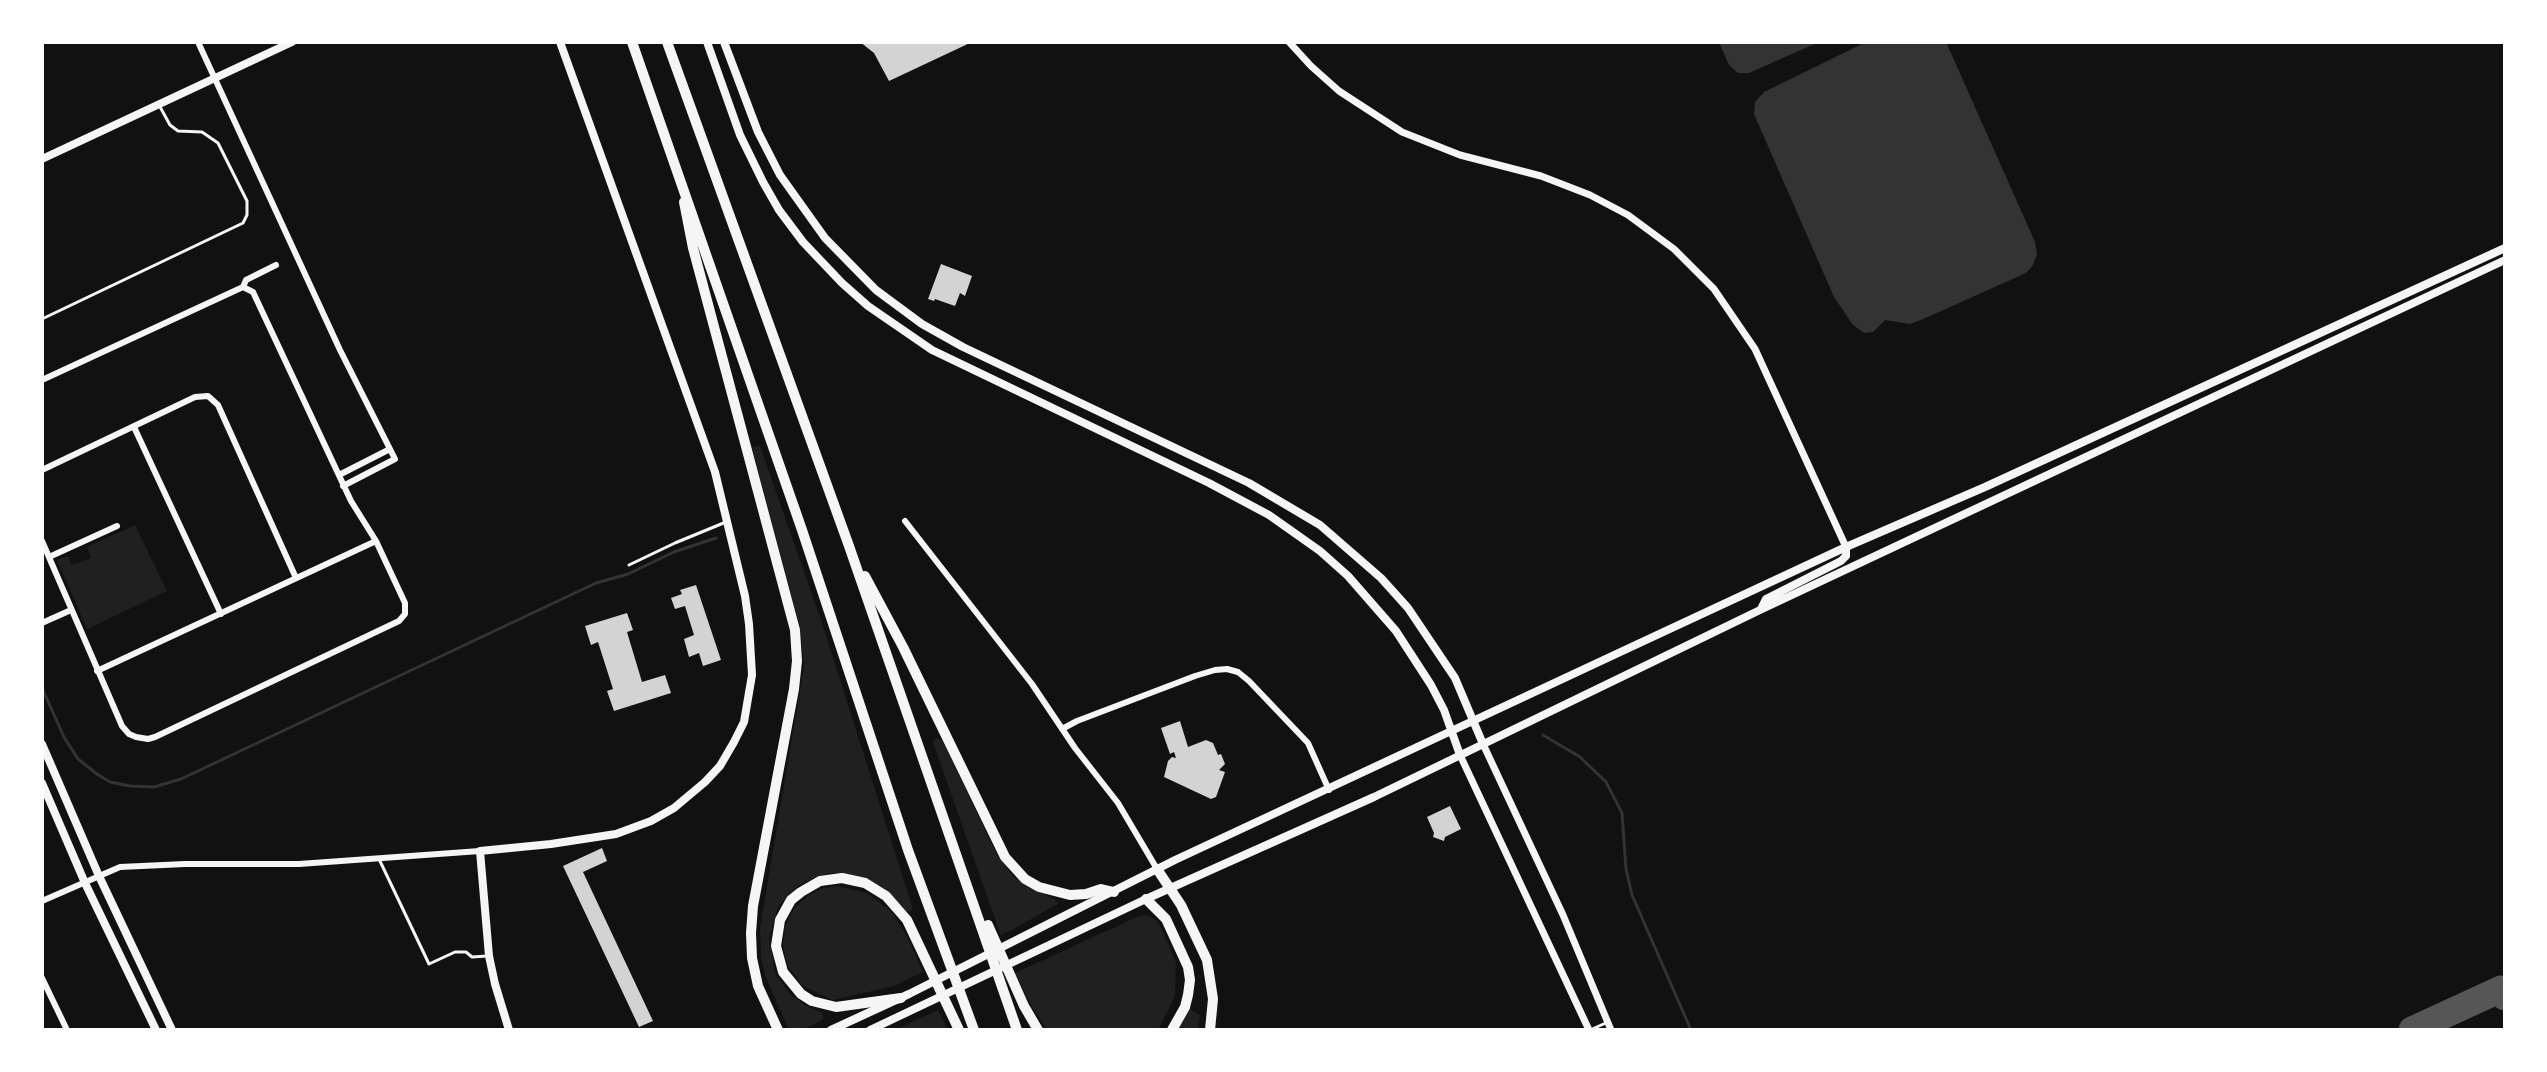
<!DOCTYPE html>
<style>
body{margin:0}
#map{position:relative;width:2547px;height:1072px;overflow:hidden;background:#111;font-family:Karla,sans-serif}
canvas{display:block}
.frame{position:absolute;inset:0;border:44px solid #fff;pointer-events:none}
</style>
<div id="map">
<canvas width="2547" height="1072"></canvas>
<div class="frame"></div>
</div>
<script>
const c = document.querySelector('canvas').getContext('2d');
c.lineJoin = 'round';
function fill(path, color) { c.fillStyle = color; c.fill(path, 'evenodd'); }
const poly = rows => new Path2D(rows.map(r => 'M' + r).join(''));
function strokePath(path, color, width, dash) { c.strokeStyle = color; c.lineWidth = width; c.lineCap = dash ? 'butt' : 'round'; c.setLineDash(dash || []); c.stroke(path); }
fill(poly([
 [760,446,822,623,913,909,907,912,885,889,866,879,846,874,831,873,816,877,798,886,787,896,778,907,769,938,775,973,790,994,808,1007,822,1012,823,1020,801,1030,789,1030,765,975,761,957,760,928,804,667,800,627,752,447],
 [135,525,167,591,87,629,57,560,68,556,72,565,91,558,87,547],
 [936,738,942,740,997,855,1013,876,1029,888,1055,899,1058,904,1001,936,935,748,933,742],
 [838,886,867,893,891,911,908,938,923,972,894,986,833,1000,803,986,787,965,783,944,785,927,794,908,809,895,823,888],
 [1146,915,1155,919,1160,925,1176,963,1175,997,1159,1028,1157,1030,1047,1030,1031,1005,1015,973,1137,917],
 [1188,1008,1200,1015,1198,1030,1176,1030],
 [938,1010,948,1030,894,1030,910,1023]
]), '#202020');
fill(poly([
 [1719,42,1819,42,1749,73,1738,73,1729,65],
 [1866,42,1946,42,2035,242,2037,254,2033,265,2026,273,1921,320,1910,324,1885,320,1873,332,1864,333,1853,325,1834,297,1754,114,1755,102,1764,92]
]), '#333');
strokePath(poly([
 [42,688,64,737,78,759,97,774,110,782,130,786,154,787,181,779,596,583,628,574,674,552,716,538],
 [1543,735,1580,757,1606,782,1622,813,1626,869,1632,895,1691,1030]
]), '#333', 3);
strokePath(poly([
 [2412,1030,2501,989,2505,997]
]), '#565656', 27);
fill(poly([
 [860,42,972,42,889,81,874,53],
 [941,264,972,276,965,296,960,293,955,306,935,299,934,301,928,299],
 [696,585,721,660,703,666,699,653,689,657,684,639,694,635,685,606,675,609,671,598,682,594,680,590],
 [627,613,633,630,627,632,642,682,665,675,671,693,614,711,607,691,613,689,598,642,591,645,585,626],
 [1180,721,1188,747,1206,740,1213,743,1218,755,1221,754,1225,764,1219,770,1225,772,1216,797,1211,799,1164,777,1168,761,1172,757,1176,758,1174,752,1170,754,1161,728],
 [1450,806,1461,829,1445,837,1444,841,1433,837,1434,833,1427,817],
 [602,848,607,861,583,872,653,1021,639,1027,563,866]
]), '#d3d3d3');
strokePath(poly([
 [42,319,243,223,247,215,247,201,218,143,202,132,178,131,170,125,159,105],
 [629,565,675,543,726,522],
 [379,859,429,964,455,952,466,952,472,957,487,956],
 [1590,1030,1608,1022]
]), '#f5f5f5', 3);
strokePath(poly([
 [198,42,340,350,395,459,343,486],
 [243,287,246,280,276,265],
 [42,380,243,287],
 [134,427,221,614],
 [42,470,195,397,208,396,218,405,296,578],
 [339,475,390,449],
 [905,521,1032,684,1075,748,1118,803,1157,869],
 [42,541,122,726,129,734,136,737,148,739,155,737,399,621,405,614,405,603,376,541,351,501,253,292,243,287],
 [49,557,117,526],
 [42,623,71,610],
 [97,671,376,541],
 [1062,729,1077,721,1195,676,1215,670,1227,669,1238,672,1249,681,1308,743,1329,790],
 [42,901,120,867,185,864,299,864,480,851],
 [42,978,67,1030]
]), '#f5f5f5', 6);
strokePath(poly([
 [1289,42,1311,66,1339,91,1402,132,1460,155,1541,176,1590,195,1628,215,1674,249,1714,289,1755,349,1846,547],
 [1483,744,1563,915,1611,1030],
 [1460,755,1589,1030]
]), '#f5f5f5', 7);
strokePath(poly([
 [707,42,740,135,763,182,779,210,803,242,842,283,868,306,932,350,1209,483,1269,515,1320,551,1348,576,1396,631,1431,685,1444,710,1460,755],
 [724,42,758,132,780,175,825,238,876,290,922,324,963,347,1249,483,1320,525,1381,578,1408,608,1455,678,1483,744],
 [42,159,292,42],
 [1761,609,1766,599,1841,561,1846,556,1846,547],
 [42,744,99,876,172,1030],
 [42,783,85,883,156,1030],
 [509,1030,495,984,489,956,480,851,551,844,616,834,651,821,674,808,705,782,720,766,734,742,744,722,752,675,749,624,745,596,715,472,560,42],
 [831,1030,909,994,1175,860,1629,648,1846,547,1985,487,2505,248],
 [870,1030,1146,899,1374,797,1760,610,2505,260]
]), '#f5f5f5', 8);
strokePath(poly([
 [632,42,802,530,908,850,974,1030],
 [667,42,849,546,1017,1030],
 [684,202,693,248,795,630,797,661,794,689,753,906,751,933,752,958,758,986,778,1030],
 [865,576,903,647,1005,857,1025,879,1039,887,1070,895,1086,894,1101,889,1114,892],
 [1157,869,1181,905,1207,960,1213,999,1210,1030],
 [1146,899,1166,919,1188,967,1190,980,1188,995,1185,1007,1172,1030],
 [988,925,1024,1006,1038,1030],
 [901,998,836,1007,812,1001,801,994,783,972,776,946,780,920,791,900,801,892,820,881,842,878,865,883,886,896,907,920,959,1030]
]), '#f5f5f5', 10);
</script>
